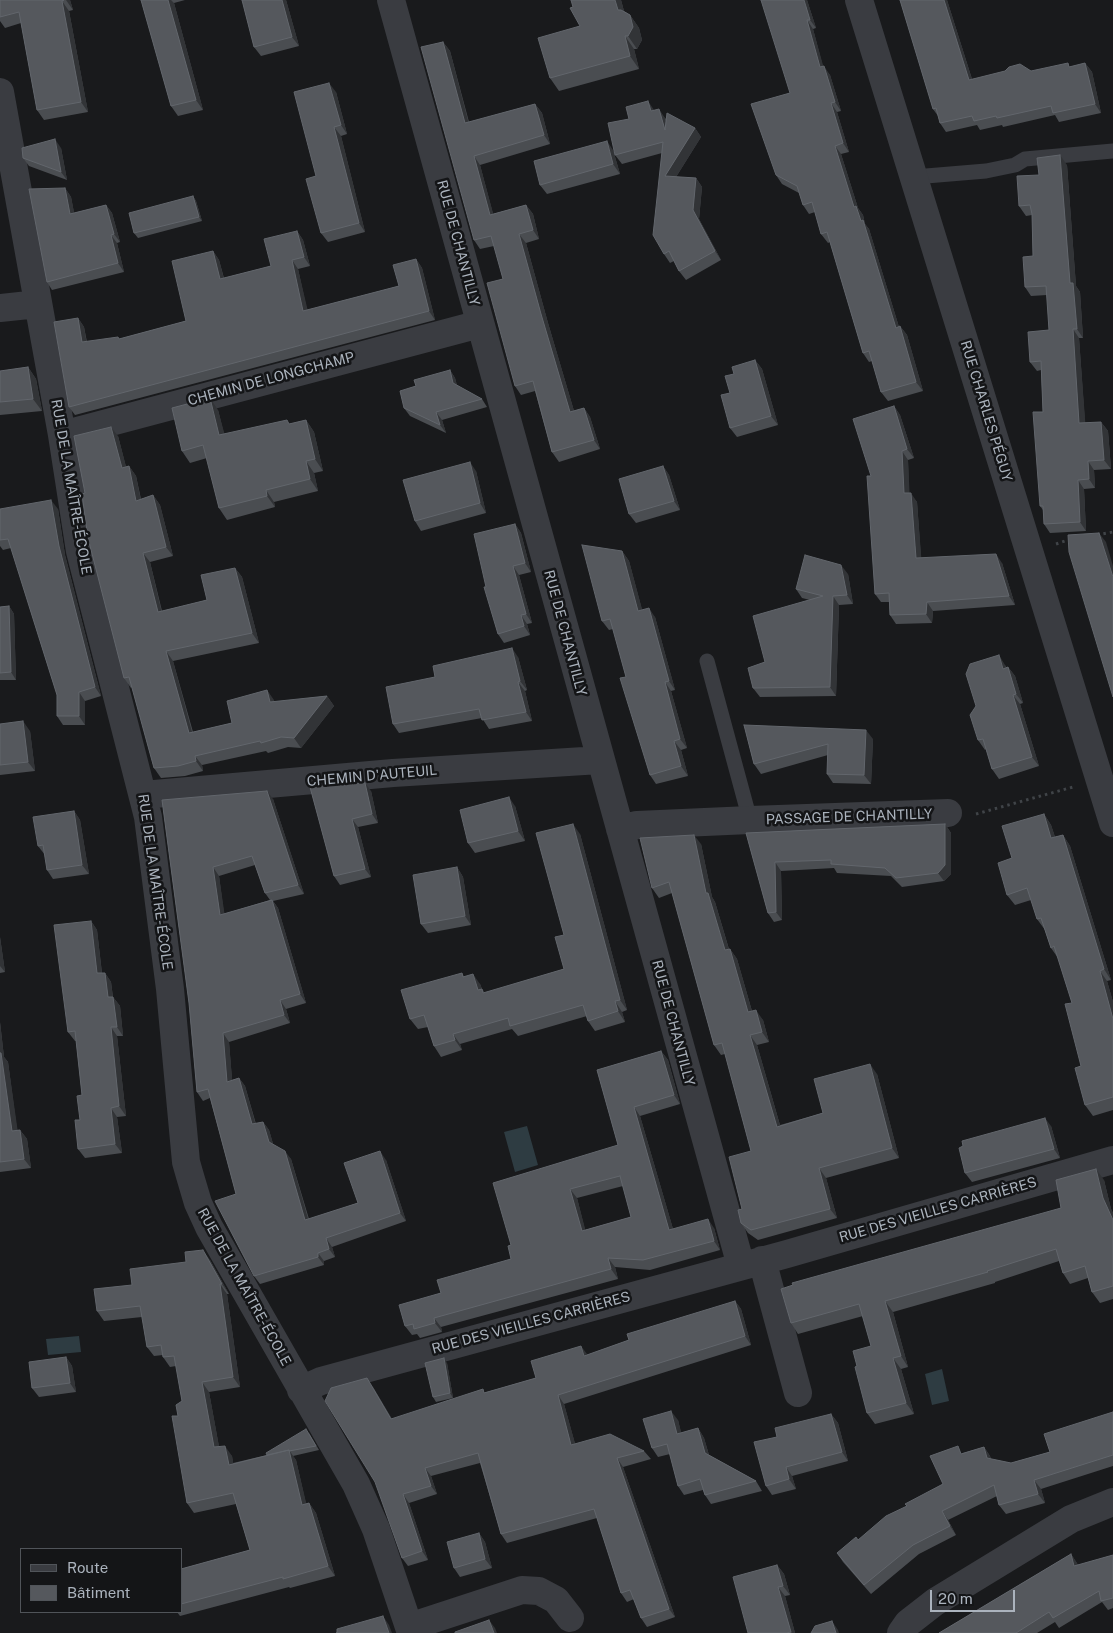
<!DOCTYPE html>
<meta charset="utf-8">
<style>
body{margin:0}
#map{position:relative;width:1113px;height:1633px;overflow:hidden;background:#191a1c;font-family:"Public Sans",sans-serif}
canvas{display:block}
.legend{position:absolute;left:20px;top:1548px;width:162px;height:65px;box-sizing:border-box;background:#141517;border:1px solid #505459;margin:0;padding:6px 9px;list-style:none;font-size:15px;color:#abb3bd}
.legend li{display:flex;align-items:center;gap:10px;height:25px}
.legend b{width:25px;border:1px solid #505459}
.scale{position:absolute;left:930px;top:1590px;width:85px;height:22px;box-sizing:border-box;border:2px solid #abb3bd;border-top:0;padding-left:6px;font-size:15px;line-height:18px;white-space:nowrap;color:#abb3bd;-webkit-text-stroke:4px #141517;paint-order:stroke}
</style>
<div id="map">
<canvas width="1113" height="1633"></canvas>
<ul class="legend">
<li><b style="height:6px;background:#3a3c41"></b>Route</li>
<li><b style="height:14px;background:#55585d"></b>Bâtiment</li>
</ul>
<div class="scale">20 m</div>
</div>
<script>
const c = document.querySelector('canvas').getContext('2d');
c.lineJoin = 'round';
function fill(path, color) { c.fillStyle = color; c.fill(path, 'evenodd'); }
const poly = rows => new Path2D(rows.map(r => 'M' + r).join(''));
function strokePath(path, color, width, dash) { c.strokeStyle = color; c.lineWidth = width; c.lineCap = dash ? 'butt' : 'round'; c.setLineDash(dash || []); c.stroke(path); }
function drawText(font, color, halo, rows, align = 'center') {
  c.font = font + ' "Public Sans",sans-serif'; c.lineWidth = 5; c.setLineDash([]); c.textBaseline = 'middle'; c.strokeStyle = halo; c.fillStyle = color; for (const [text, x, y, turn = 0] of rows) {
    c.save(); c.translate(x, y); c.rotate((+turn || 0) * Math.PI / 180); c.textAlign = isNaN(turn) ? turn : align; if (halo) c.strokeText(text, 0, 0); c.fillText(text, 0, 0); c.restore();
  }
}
fill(poly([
 [527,1126,538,1165,515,1172,504,1132],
 [79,1336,81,1352,48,1355,46,1339],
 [942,1369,949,1401,932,1405,925,1374]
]), '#2e3c42');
strokePath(poly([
 [1097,535,1113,532],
 [1056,544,1071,539],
 [976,814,1073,787]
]), '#404448', 3, [2.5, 4]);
strokePath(poly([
 [914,177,986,171,1015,165,1025,159,1113,151],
 [707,661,750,820]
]), '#3a3c41', 15);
strokePath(poly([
 [391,0,741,1266],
 [859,0,1113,823],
 [0,92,62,435,80,551,148,817,170,989,186,1162,190,1176,198,1203,209,1227,356,1484,376,1529,411,1633],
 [0,308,38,304],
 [62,435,480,324],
 [143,795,393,773,600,760],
 [620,829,637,825,750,820,948,813],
 [762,1260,798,1393],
 [301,1390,321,1381,787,1254,1113,1160],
 [409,1627,522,1590,539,1591,556,1600,570,1618],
 [901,1633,908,1623,935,1602,1071,1519,1113,1502]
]), '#3a3c41', 28);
fill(poly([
 [0,0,70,0,73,10,69,11,88,112,44,120,37,110,21,23,5,28,0,21],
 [141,0,185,0,174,3,203,110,178,116,171,106],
 [242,0,286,0,299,46,261,56,254,47],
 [621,0,624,11,630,15,639,28,642,40,637,49,634,49,639,69,559,91,550,78,580,26],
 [807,0,816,28,813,29,823,67,830,75,841,111,837,112,849,152,841,154,858,208,863,215,865,224,869,229,899,327,900,326,907,335,923,391,888,401,881,392,872,361,869,362,863,353,830,242,828,243,821,234,815,212,809,214,803,205,799,193,782,184,776,175,790,93],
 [900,0,947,0,972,79,1071,67,1085,63,1092,72,1101,113,1059,122,1055,115,1003,127,1002,125,980,130,977,125,946,132,940,123,938,116,933,109],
 [443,42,450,51,469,122,535,104,542,113,550,144,480,165,493,214,526,205,533,214,539,239,526,243,548,323,574,411,584,408,590,417,600,449,559,462,552,452,535,391,521,395,515,386,503,279,494,246,480,249,474,240],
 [336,92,347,134,341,136,365,232,328,242,321,233,316,176],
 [654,110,665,118,666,119,695,128,701,137,676,177,696,178,702,187,699,219,721,260,686,280,679,271,674,261,670,263,664,254,662,153,622,164,615,155,629,119],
 [61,148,67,180,29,166,23,158],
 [613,150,620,174,547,194,540,185],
 [1067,165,1076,286,1080,292,1083,338,1079,338,1085,423,1101,422,1108,431,1111,469,1094,470,1095,488,1084,489,1086,531,1050,533,1044,524,1043,510,1040,506,1043,412,1041,370,1037,371,1030,362,1049,330,1047,295,1031,296,1025,287,1033,256,1032,215,1026,216,1019,206,1039,175],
 [65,188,71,197,74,213,106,205,112,213,120,242,117,243,124,272,52,290,47,282],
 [193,196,196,201,202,221,138,238,134,233],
 [297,231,303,240,310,266,298,269,307,310,399,286,416,259,422,268,435,320,75,415,69,407,78,318,84,327,87,342,119,339,186,321,213,251,219,260,224,278,271,266],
 [755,360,762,369,778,425,737,437,730,428,730,393,734,374],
 [28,367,36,379,42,411,0,415,0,371],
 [450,370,455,378,457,386,482,399,487,407,442,420,446,433,410,416,404,408,416,386],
 [894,406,900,415,914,458,908,460,909,493,917,502,921,558,1002,563,1015,605,933,611,932,623,896,624,890,615,889,602,881,602,875,594,871,476],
 [218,410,224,434,290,424,306,420,314,432,323,471,314,473,318,491,274,502,275,507,227,520,219,508,207,458,190,463,182,451],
 [118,436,126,467,129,466,136,476,141,499,153,495,160,505,173,556,150,562,162,611,207,600,235,568,242,577,259,643,173,661,193,732,232,723,267,690,274,702,327,696,334,706,301,748,288,747,268,753,266,751,202,765,203,771,185,776,161,778,154,768,132,687,131,688,124,678,85,493],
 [663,466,669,475,680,510,636,523,629,514],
 [476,471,486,513,421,531,415,521],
 [0,509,58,509,65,555,101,696,85,701,85,725,63,725,57,716,57,695,11,548,3,550,0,546],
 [515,524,521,533,531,572,519,575,532,623,527,624,530,635,504,643,498,634,486,587],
 [622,551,629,561,642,610,655,617,675,690,671,691,687,748,681,750,688,776,656,784,650,775,626,677,613,629,609,630,602,621],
 [848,574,853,604,839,605,836,696,760,697,753,688,765,662,810,600,802,598,796,589],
 [9,606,14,614,16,680,0,680,0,607],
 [518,657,527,690,525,691,532,721,489,729,482,718,399,733,393,724,435,677],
 [1005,665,1006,667,1008,667,1015,676,1023,703,1020,704,1039,766,999,779,992,769,986,749,985,750,978,740],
 [0,724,30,731,35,771,0,775],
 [744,725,873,739,871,784,833,783,827,774,828,755,761,774,754,764],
 [310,787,371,791,378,823,358,827,371,877,340,885,334,876],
 [273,799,304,894,273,901,278,908,306,1003,286,1009,290,1023,229,1042,232,1080,239,1078,245,1086,256,1124,263,1122,269,1130,273,1144,291,1159,309,1219,358,1203,386,1160,406,1221,332,1247,335,1257,324,1261,324,1265,260,1284,254,1276,236,1194,210,1098,203,1101,197,1092,189,1003,162,800],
 [255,865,265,893,270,900,224,914,219,876],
 [515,806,525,841,475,853,468,843],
 [74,811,80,820,89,874,53,879,47,870,45,855,38,846],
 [1044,814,1051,825,1055,837,1063,835,1070,846,1111,980,1107,981,1113,1002,1113,1110,1093,1116,1085,1105,1081,1066,1072,1003,1058,958,1051,948,1045,930,1037,919,1031,900,1015,905,1007,895,1012,858],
 [945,824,951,833,951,874,944,881,902,887,891,876,837,873,834,868,781,871,782,920,774,922,768,913,746,833],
 [580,834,627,1010,622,1012,625,1022,595,1031,588,1021,587,1016,518,1036,512,1029,460,1044,462,1050,441,1057,434,1046,428,1027,418,1029,410,1019,462,973,464,977,480,984,482,989,485,993,564,969,564,935],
 [701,844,712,897,715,902,729,949,730,949,737,959,752,1011,763,1020,769,1042,757,1045,780,1125,823,1113,877,1074,899,1158,826,1178,837,1218,758,1240,748,1233,741,1223,742,1209,751,1151,725,1054,721,1055,714,1045,672,893,659,898,652,888],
 [457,867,463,877,471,925,428,933,421,924],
 [91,921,97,930,102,973,105,973,111,982,113,997,120,1006,123,1036,117,1036,126,1116,117,1117,122,1153,85,1158,78,1149,82,1095,76,1041,75,1041,68,1032],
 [0,937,5,972,0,973],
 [0,1022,4,1057,8,1062,17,1130,20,1130,27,1139,31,1168,0,1172],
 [661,1051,668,1060,680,1104,640,1116,673,1229,714,1228,720,1250,650,1270,615,1267,618,1279,441,1327,442,1332,420,1338,417,1334,412,1335,405,1326,441,1293,511,1259,511,1245,618,1145,597,1070],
 [623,1186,631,1217,585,1230,577,1198],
 [1051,1126,1060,1158,972,1182,965,1173],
 [1104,1180,1111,1209,1113,1213,1113,1299,1100,1303,1092,1292,1088,1278,1070,1284,1063,1273,1059,1261,995,1282,995,1283,893,1312,908,1367,901,1369,914,1414,875,1424,867,1413,857,1366,871,1346,863,1316,798,1334,791,1323,1061,1208],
 [210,1260,229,1294,227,1294,240,1387,209,1392,219,1447,232,1456,233,1463,267,1455,309,1433,319,1450,293,1456,296,1460,306,1504,309,1503,316,1513,335,1576,290,1588,289,1587,180,1616,177,1612,181,1612,181,1569,250,1550,236,1504,194,1513,187,1503,178,1416,182,1401,176,1366,170,1367,163,1357,163,1355,154,1356,147,1347,142,1317,104,1321,97,1311,132,1285],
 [735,1301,741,1309,751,1345,564,1404,575,1444,644,1451,651,1459,623,1467,675,1617,647,1627,641,1618,634,1599,627,1602,621,1593,597,1518,507,1543,501,1534,480,1463,431,1476,437,1494,409,1503,428,1560,408,1566,402,1558,373,1387,392,1419,536,1378,587,1355,629,1340],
 [66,1357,72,1366,76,1392,39,1397,32,1388],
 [447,1363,453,1398,436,1402,433,1397],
 [1113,1412,1113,1466,1041,1489,1045,1503,1006,1514,999,1505,997,1496,948,1520,956,1535,919,1554,871,1594,843,1562,837,1553,858,1540,907,1506,943,1484,963,1453,984,1447,990,1456,991,1459,1011,1463,1050,1452],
 [831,1414,838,1423,848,1461,792,1476,796,1489,772,1495,766,1486,777,1437],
 [678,1420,681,1433,698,1428,704,1438,709,1455,756,1481,762,1491,711,1504,705,1495,703,1490,684,1495,678,1486,670,1454,658,1457,652,1448],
 [479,1533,485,1542,492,1568,460,1577,454,1568],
 [1071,1554,1078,1565,1113,1555,1113,1608,1108,1610,1102,1602,1059,1628,1055,1622,1037,1633,939,1633],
 [777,1565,784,1574,790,1595,785,1596,795,1633,748,1633]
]), '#4a4d51');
fill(poly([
 [66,0,70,0,73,10],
 [168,0,171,0,174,3,203,110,196,100],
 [282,0,286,0,299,46,292,37],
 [615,0,621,0,627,23,618,10],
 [804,0,807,0,816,28,810,20],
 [944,0,947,0,975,89,969,80],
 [62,1,69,11,88,112,81,102],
 [630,15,639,28,642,40,637,49,628,36],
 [807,20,813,29,826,76,820,67],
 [625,36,634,49,639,69,630,56],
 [443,42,450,51,471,132,465,123],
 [1085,63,1092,72,1101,113,1095,104],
 [824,66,830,75,841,111,835,102],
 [329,83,336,92,347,134,341,125],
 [648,101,654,110,651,111],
 [831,103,837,112,849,152,843,143],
 [535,104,542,113,550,144,544,135],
 [659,109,665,118,671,139,665,130],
 [334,127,341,136,365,232,359,223],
 [695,128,701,137,671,185,665,176],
 [55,139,61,148,67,180,61,172],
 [607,141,613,150,620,174,613,164],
 [835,146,841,154,858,208,863,215,865,224,869,229,902,337,896,328,861,221,854,207],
 [1060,155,1067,165,1076,286,1080,292,1083,338,1077,329,1070,283],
 [474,156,480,165,496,224,490,215],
 [696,178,702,187,699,219,721,260,715,251,693,210],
 [65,188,71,197,76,222,70,214],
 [193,196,196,201,202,221,199,217],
 [106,205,112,213,120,242,114,234],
 [526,205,533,214,539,239,533,230],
 [297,231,303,240,310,266,304,257],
 [519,234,526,243,548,323,577,421,570,412,541,314],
 [111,235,117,243,124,272,118,263],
 [213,251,219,260,226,287,220,279],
 [416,259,422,268,435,320,429,311],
 [292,260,298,269,310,320,303,311],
 [78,318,84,327,88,351,82,342],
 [900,326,907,335,923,391,916,382],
 [1073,329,1079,338,1086,432,1079,423],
 [755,360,762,369,778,425,771,416],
 [28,367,36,379,42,411,33,399],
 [450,370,455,378,459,392,453,383],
 [210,398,218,410,228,447,219,435],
 [894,406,900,415,914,458,907,449],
 [584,408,590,417,600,449,594,440],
 [436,412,442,420,446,433,440,425],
 [306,420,314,432,323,471,315,459],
 [1101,422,1108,431,1111,469,1104,460],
 [111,427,118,436,129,478,122,468],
 [902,451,908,460,910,502,904,493],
 [306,461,314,473,318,491,310,479],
 [1088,461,1094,470,1095,488,1089,479],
 [470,462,476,471,486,513,480,503],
 [129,466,136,476,143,511,136,501],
 [663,466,669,475,680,510,674,501],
 [1078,480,1084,489,1086,531,1080,522],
 [266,490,274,502,275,507,267,496],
 [911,493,917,502,922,567,916,558],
 [153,495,160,505,173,556,166,547],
 [51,500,58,509,65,555,101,696,95,687,59,546],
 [515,524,521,533,531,572,525,563],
 [1099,533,1106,542,1113,566,1113,577],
 [622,551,629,561,645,620,638,611],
 [143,553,150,562,164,622,158,612],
 [996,554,1002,563,1015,605,1009,596],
 [841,565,848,574,853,604,847,595],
 [513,566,519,575,532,623,526,614],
 [235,568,242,577,259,643,252,633],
 [833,596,839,605,836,696,830,687],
 [927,602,933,611,932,623,926,614],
 [9,606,14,614,16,680,11,672],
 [649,608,655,617,675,690,669,681],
 [521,615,527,624,530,635,524,626],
 [512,648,518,657,527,690,520,681],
 [166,651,173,661,195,743,189,733],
 [999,655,1005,665,1010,678,1003,669],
 [1008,667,1015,676,1023,703,1016,694],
 [518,682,525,691,532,721,526,712],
 [665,682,671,691,687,748,680,739],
 [267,690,274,700,277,712,270,702],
 [79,692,85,701,85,725,79,716],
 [1013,695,1020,704,1039,766,1032,757],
 [327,696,334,706,301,748,294,738],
 [23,721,30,731,35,771,28,762],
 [866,730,873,739,871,784,864,775],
 [674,741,681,750,688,776,681,766],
 [195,756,202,765,203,771,196,761],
 [365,783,371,791,378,823,372,814],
 [267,791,273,799,304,894,298,885],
 [509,797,515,806,525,841,518,831],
 [74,811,80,820,89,874,82,865],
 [1044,814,1051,825,1059,849,1051,838],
 [352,819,358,827,371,877,365,869],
 [573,824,580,834,627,1010,620,1000],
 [945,824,951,833,951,874,944,881,938,873],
 [694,835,701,844,712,897,715,902,732,960,725,950,706,893],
 [1063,835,1070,846,1111,980,1104,969],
 [775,862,781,871,782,920,776,912],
 [213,867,219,876,226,924,220,915],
 [457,867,463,877,471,925,465,916],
 [272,900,278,908,306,1003,300,994],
 [91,921,97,930,103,983,97,973],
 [0,937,5,972,0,966],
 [730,949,737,959,755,1022,748,1012],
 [1100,971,1107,981,1113,1002,1113,1019],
 [105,973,111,982,114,1007,108,997],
 [473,974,480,984,482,989,489,999,478,990],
 [113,997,120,1006,123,1036,117,1027],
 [280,1000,286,1009,290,1023,284,1015],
 [615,1001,622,1012,625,1022,618,1011],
 [756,1010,763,1020,769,1042,762,1032],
 [0,1022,4,1057,8,1062,19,1140,12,1131,0,1055],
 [111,1027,117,1036,126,1116,119,1106],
 [223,1033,229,1042,233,1090,227,1082],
 [453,1034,460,1044,462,1050,455,1040],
 [750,1035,757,1045,783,1136,777,1127],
 [661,1051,668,1060,680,1104,674,1095],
 [870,1064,877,1074,899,1158,892,1148],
 [239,1078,245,1086,258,1133,252,1124],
 [634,1107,640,1116,676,1239,669,1230],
 [111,1108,117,1117,122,1153,115,1144],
 [1045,1118,1051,1126,1060,1158,1054,1149],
 [263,1122,269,1130,275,1150,269,1142],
 [20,1130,27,1139,31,1168,24,1159],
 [285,1151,291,1159,311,1229,305,1220],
 [380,1151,386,1160,406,1221,400,1213],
 [819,1168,826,1178,837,1218,830,1209],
 [1096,1169,1104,1180,1111,1209,1113,1213,1113,1220,1103,1198],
 [570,1189,577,1198,588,1240,582,1231],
 [708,1219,714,1228,720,1250,714,1241],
 [326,1238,332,1247,335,1257,329,1249],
 [203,1250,210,1260,229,1294,222,1284],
 [318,1253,324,1261,324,1265,318,1257],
 [608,1258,615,1267,618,1279,611,1269],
 [220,1284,227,1294,240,1387,233,1377],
 [735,1301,741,1309,751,1345,745,1336],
 [885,1301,893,1312,908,1367,901,1356],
 [434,1318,441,1327,442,1332,435,1323],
 [581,1346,587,1354,584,1356],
 [66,1357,72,1366,76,1392,70,1383],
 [444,1358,447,1363,453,1398,450,1393],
 [893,1358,901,1369,914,1414,906,1403],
 [367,1378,373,1387,397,1428,391,1419],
 [202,1382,209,1392,221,1457,214,1447],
 [558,1395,564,1404,578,1454,571,1445],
 [671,1411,678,1420,684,1443,677,1434],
 [831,1414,838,1423,848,1461,842,1452],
 [698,1428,704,1438,711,1462,705,1453],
 [225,1446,232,1456,235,1474,229,1465],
 [984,1447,990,1456,993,1468,987,1458],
 [289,1450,296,1460,309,1515,302,1505],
 [617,1458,623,1467,675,1617,669,1609],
 [786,1467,792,1476,796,1489,789,1479],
 [425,1468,431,1476,437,1494,431,1486],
 [1034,1480,1041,1489,1045,1503,1038,1494],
 [403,1494,409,1503,428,1560,422,1551],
 [309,1503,316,1513,335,1576,328,1566],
 [942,1511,948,1520,956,1535,950,1526],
 [479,1533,485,1542,492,1568,485,1559],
 [1071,1554,1077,1563,1080,1575,1074,1566],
 [777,1565,784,1574,790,1595,783,1586],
 [778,1587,785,1596,795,1633,792,1633,791,1632],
 [383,1616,389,1625,392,1633,389,1633],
 [489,1620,495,1628,497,1633,494,1633],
 [832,1621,838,1630,839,1633,836,1633]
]), '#323437');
const building = poly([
 [0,0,64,0,62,1,81,102,37,110,19,12,0,17,0,0],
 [141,0,168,0,196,100,171,106,141,0],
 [242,0,282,0,292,37,254,47,242,0],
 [571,0,615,0,618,10,621,10,630,15,633,27,628,36,625,36,630,56,550,78,538,38,580,26,570,8,573,7,571,0],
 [761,0,804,0,810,20,807,20,820,67,824,66,835,102,831,103,843,143,835,146,854,207,856,206,861,221,863,220,896,328,900,326,916,382,881,392,869,351,863,353,827,232,821,234,812,202,803,205,797,186,776,175,751,104,790,93,761,0],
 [900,0,944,0,969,80,1005,71,1009,67,1020,64,1031,71,1068,63,1069,67,1085,63,1095,104,1053,113,1051,106,997,118,996,116,974,121,972,116,940,123,936,108,933,109,900,0],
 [443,42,465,123,535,104,544,135,474,156,490,215,526,205,533,230,519,234,541,314,570,412,584,408,594,440,552,452,533,381,515,386,487,283,503,279,491,236,474,240,421,47,443,42],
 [329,83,341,125,334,127,359,223,321,233,306,179,316,176,294,92,329,83],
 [648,101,651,111,659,109,665,130,667,113,695,128,665,176,696,178,693,210,715,251,679,271,669,251,664,254,653,235,663,142,615,155,608,123,629,119,626,107,648,101],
 [55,139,61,172,23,158,22,148,55,139],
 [607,141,613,164,540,185,534,161,607,141],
 [1060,155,1070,283,1073,283,1077,329,1073,329,1079,423,1101,422,1104,460,1088,461,1089,479,1078,480,1080,522,1044,524,1043,506,1040,506,1033,412,1043,412,1041,361,1030,362,1028,332,1049,330,1046,286,1025,287,1023,257,1033,256,1032,214,1030,205,1019,206,1017,176,1039,175,1037,158,1060,155],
 [65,188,70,214,106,205,114,234,111,235,118,263,47,282,29,189,65,188],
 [193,196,199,217,134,233,129,213,193,196],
 [297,231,304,257,292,260,303,311,399,286,393,265,416,259,429,311,69,407,54,322,78,318,82,342,118,337,119,339,186,321,172,261,213,251,220,279,271,266,264,239,297,231],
 [755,360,771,416,730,428,721,395,730,393,725,376,734,374,732,367,755,360],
 [28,367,33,399,0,402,0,371,28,367],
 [450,370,453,383,482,399,436,412,440,425,404,408,400,391,416,386,414,380,450,370],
 [210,398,219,435,287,420,289,424,306,420,315,459,306,461,310,479,266,490,267,496,219,508,203,445,182,451,172,408,210,398],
 [894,406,907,449,902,451,904,493,911,493,916,558,996,554,1009,596,927,602,926,614,890,615,889,593,875,594,867,476,871,476,853,419,894,406],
 [111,427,122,468,129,466,136,501,153,495,166,547,143,553,158,612,207,600,201,575,235,568,252,633,166,651,189,733,232,723,227,701,267,690,270,702,327,696,294,738,281,737,261,743,260,741,195,756,196,761,178,766,154,768,129,677,124,678,88,538,82,494,85,493,74,436,111,427],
 [470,462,480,503,415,521,403,480,470,462],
 [663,466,674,501,629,514,619,479,663,466],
 [51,500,59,546,95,687,79,692,79,716,57,716,57,695,8,539,0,540,0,509,51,500],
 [515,524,525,563,513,566,526,614,521,615,524,626,498,634,484,587,486,587,474,534,515,524],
 [1099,533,1113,577,1113,697,1069,552,1068,535,1099,533],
 [582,545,622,551,638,611,649,608,669,681,665,682,680,739,674,741,681,766,650,775,620,678,626,677,610,619,602,621,582,545],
 [805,555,841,565,847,595,833,596,830,687,753,688,748,668,765,662,753,616,823,596,796,589,805,555],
 [9,606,11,672,0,673,0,607,9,606],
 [512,648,520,681,518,682,526,712,482,720,479,709,393,724,386,687,435,677,433,666,512,648],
 [999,655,1003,669,1008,667,1016,694,1013,695,1032,757,992,769,983,739,978,740,970,715,976,706,966,674,970,664,999,655],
 [23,721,28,762,0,765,0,724,23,721],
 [744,725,866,730,864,775,827,774,828,744,754,764,744,725],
 [365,783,372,814,352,819,365,869,334,876,310,787,365,783],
 [267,791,298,885,265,893,252,856,213,867,220,915,272,900,300,994,280,1000,284,1015,223,1033,227,1082,239,1078,252,1124,263,1122,269,1142,285,1151,305,1220,358,1203,344,1163,380,1151,400,1213,326,1238,329,1249,318,1253,318,1257,254,1276,215,1201,236,1194,208,1089,197,1092,189,1003,162,800,267,791],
 [509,797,518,831,468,843,460,810,509,797],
 [74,811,82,865,47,870,43,845,38,846,33,817,74,811],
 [1044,814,1051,838,1063,835,1104,969,1100,971,1113,1019,1113,1097,1085,1105,1075,1068,1081,1066,1065,1004,1072,1003,1054,946,1051,948,1041,918,1037,919,1027,888,1007,895,998,863,1012,858,1002,826,1044,814],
 [573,824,620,1000,615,1001,618,1011,588,1021,583,1005,510,1026,508,1018,453,1034,455,1040,434,1046,424,1015,410,1019,401,990,462,973,463,977,473,974,478,990,482,989,483,993,564,969,555,937,564,935,536,833,573,824],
 [945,824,945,865,938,873,896,878,885,868,831,864,831,860,775,862,776,912,768,913,746,833,945,824],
 [694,835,706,893,708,893,725,950,730,949,748,1012,756,1010,762,1032,750,1035,777,1127,823,1113,814,1079,870,1064,892,1148,819,1168,830,1209,751,1230,741,1223,738,1210,742,1209,729,1157,751,1151,722,1043,714,1045,669,882,652,888,640,838,694,835],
 [457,867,465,916,421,924,413,875,457,867],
 [91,921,97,973,105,973,108,997,113,997,117,1027,111,1027,119,1106,111,1108,115,1144,78,1149,75,1120,80,1120,77,1096,82,1095,75,1031,68,1032,54,925,91,921],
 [661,1051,674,1095,634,1107,669,1230,708,1219,714,1241,643,1260,608,1258,611,1269,434,1318,435,1323,414,1329,413,1324,405,1326,399,1305,441,1293,437,1280,511,1259,508,1246,511,1245,493,1183,618,1145,597,1070,661,1051],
 [620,1176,631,1217,582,1231,570,1189,620,1176],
 [0,1053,1,1053,12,1131,20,1130,24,1159,0,1162,0,1053],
 [1045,1118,1054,1149,965,1173,959,1148,963,1146,962,1141,1045,1118],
 [1096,1169,1103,1198,1113,1220,1113,1286,1092,1292,1085,1266,1063,1273,1056,1249,987,1271,988,1272,885,1301,901,1356,893,1358,906,1403,867,1413,855,1367,857,1366,853,1351,871,1346,859,1304,791,1323,781,1289,793,1285,792,1283,1061,1208,1056,1180,1096,1169],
 [203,1250,222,1284,220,1284,233,1377,202,1382,214,1447,225,1446,229,1465,289,1450,302,1505,309,1503,328,1566,283,1579,283,1577,181,1604,181,1569,250,1550,233,1493,187,1503,172,1416,178,1416,176,1405,182,1401,174,1356,163,1357,161,1345,147,1347,140,1306,97,1311,94,1289,132,1285,130,1269,186,1262,185,1252,203,1250],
 [735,1301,745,1336,558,1395,571,1445,610,1434,644,1451,617,1458,669,1609,641,1618,630,1590,621,1593,594,1509,501,1534,478,1453,425,1468,431,1486,403,1494,422,1551,402,1558,375,1482,325,1401,331,1388,367,1378,391,1419,483,1389,484,1393,536,1378,531,1361,581,1346,584,1356,629,1340,627,1334,735,1301],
 [66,1357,70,1383,32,1388,29,1362,66,1357],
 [444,1358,450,1393,433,1397,425,1363,444,1358],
 [671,1411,677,1434,698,1428,705,1453,756,1481,705,1495,700,1479,678,1486,667,1444,652,1448,643,1419,671,1411],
 [1113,1412,1113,1455,1034,1480,1038,1494,999,1505,994,1485,942,1511,950,1526,913,1545,864,1585,837,1553,856,1537,858,1540,886,1516,907,1506,905,1504,943,1484,930,1456,958,1446,961,1454,984,1447,987,1458,1011,1463,1050,1452,1044,1434,1113,1412],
 [831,1414,842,1452,786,1467,789,1479,766,1486,754,1442,777,1437,775,1428,831,1414],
 [306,1429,316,1446,289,1451,289,1450,267,1455,266,1453,306,1429],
 [479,1533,485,1559,454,1568,447,1542,479,1533],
 [1071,1554,1074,1566,1113,1555,1113,1598,1101,1601,1099,1591,1053,1618,1049,1612,1016,1633,939,1633,1071,1554],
 [777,1565,783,1586,778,1587,791,1632,786,1633,748,1633,733,1577,777,1565],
 [383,1616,389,1633,336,1633,337,1633,337,1629,383,1616],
 [489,1620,494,1633,455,1633,455,1632,489,1620],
 [832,1621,836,1633,811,1633,815,1626,832,1621]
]);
fill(building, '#55585d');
strokePath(building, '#62666c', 1);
drawText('14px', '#abb3bd', '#141517', [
 ["RUE DE CHANTILLY",458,243,75],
 ["CHEMIN DE LONGCHAMP",271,379,-15],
 ["RUE CHARLES PÉGUY",986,411,73],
 ["RUE DE LA MAÎTRE-ÉCOLE",71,487,80],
 ["RUE DE CHANTILLY",565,633,75],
 ["CHEMIN D'AUTEUIL",372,776,-5],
 ["PASSAGE DE CHANTILLY",849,817,-2],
 ["RUE DE LA MAÎTRE-ÉCOLE",155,882,82],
 ["RUE DE CHANTILLY",673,1023,75],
 ["RUE DES VIEILLES CARRIÈRES",938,1210,-16],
 ["RUE DE LA MAÎTRE-ÉCOLE",244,1287,61],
 ["RUE DES VIEILLES CARRIÈRES",531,1323,-15]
]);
</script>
